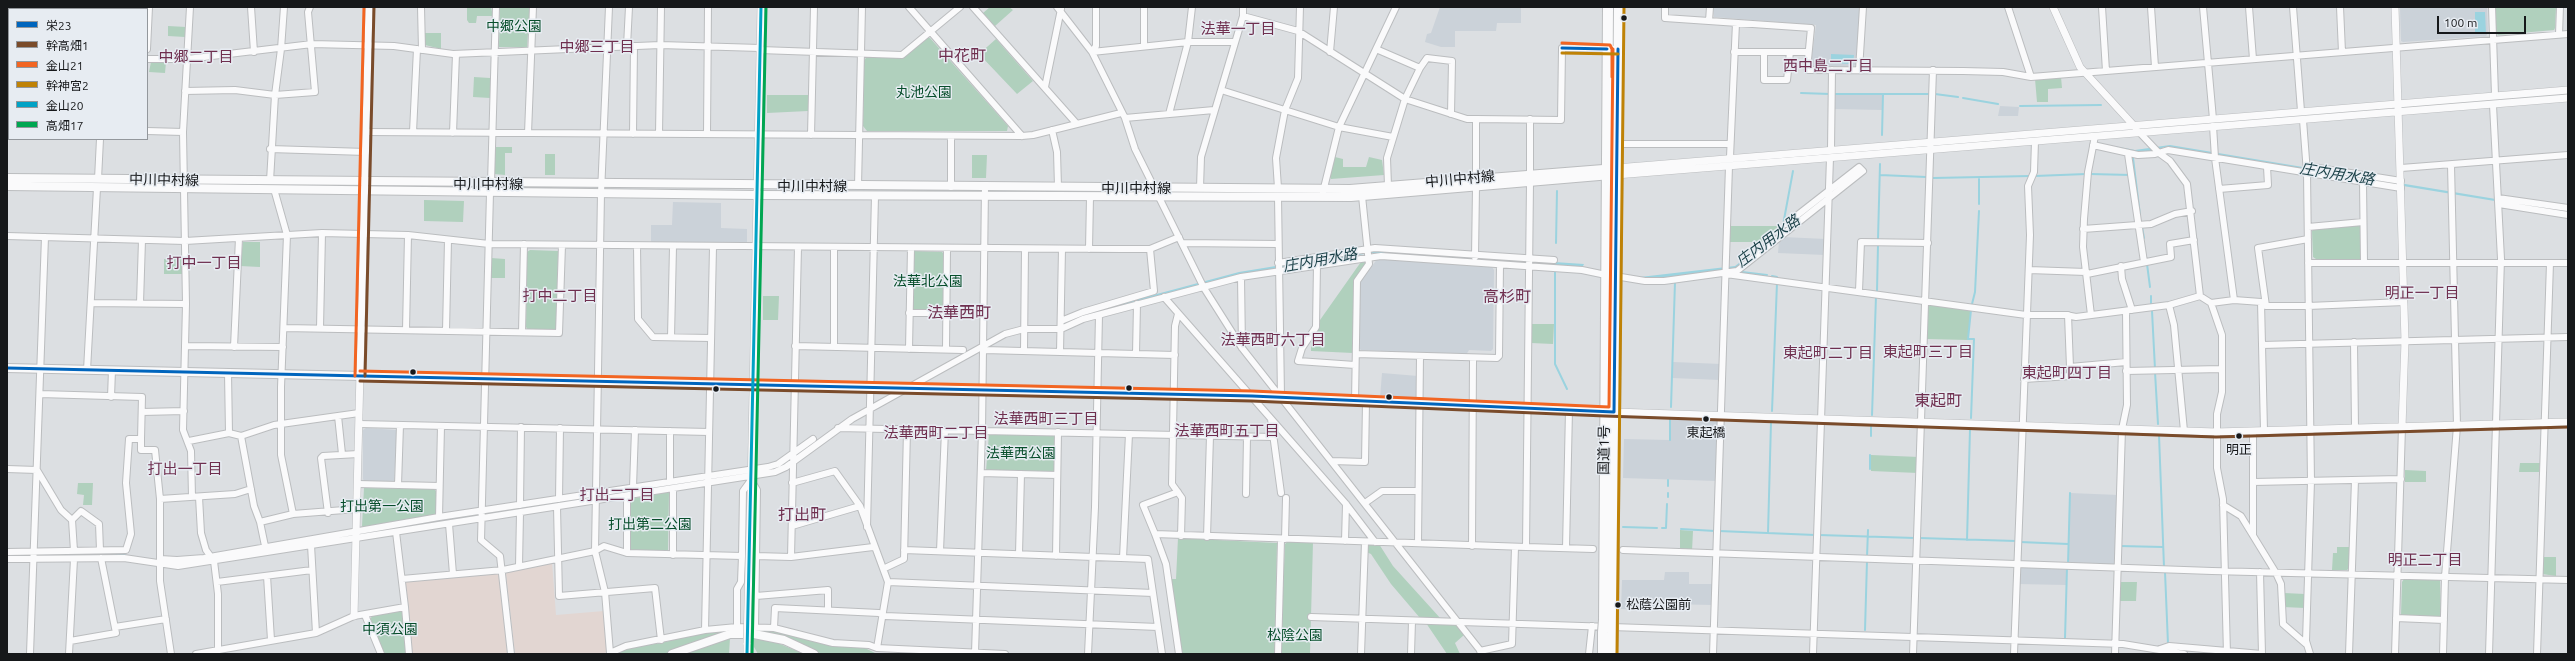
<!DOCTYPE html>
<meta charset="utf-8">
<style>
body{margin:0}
#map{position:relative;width:2575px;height:661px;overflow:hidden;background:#dcdfe2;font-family:Ubuntu,"Noto Sans JP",sans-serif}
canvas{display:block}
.frame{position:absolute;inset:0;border:8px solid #16181a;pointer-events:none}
.legend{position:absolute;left:8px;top:8px;width:140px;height:132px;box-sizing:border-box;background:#e7ecf2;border:1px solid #93979c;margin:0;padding:5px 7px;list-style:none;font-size:12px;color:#16181a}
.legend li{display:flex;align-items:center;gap:8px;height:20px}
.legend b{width:20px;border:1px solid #93979c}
.scale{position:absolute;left:2437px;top:16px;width:89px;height:18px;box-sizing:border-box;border:2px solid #16181a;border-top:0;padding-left:5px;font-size:12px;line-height:14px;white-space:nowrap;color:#16181a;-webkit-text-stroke:3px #e7ecf2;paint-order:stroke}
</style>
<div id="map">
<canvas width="2575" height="661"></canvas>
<div class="frame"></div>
<ul class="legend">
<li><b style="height:5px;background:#0065bd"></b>栄23</li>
<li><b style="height:5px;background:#7a4b2a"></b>幹高畑1</li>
<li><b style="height:5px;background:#f26522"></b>金山21</li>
<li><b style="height:5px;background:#bf8206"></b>幹神宮2</li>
<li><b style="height:5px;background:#01a2c5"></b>金山20</li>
<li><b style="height:5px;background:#00a651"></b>高畑17</li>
</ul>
<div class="scale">100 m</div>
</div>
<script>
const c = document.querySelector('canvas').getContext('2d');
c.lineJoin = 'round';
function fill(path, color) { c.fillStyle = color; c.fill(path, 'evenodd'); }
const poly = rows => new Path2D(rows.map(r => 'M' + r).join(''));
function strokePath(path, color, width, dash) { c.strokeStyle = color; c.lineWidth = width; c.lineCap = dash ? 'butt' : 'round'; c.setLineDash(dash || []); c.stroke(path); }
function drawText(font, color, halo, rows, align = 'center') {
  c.font = font + ' Ubuntu,"Noto Sans JP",sans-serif'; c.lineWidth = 3; c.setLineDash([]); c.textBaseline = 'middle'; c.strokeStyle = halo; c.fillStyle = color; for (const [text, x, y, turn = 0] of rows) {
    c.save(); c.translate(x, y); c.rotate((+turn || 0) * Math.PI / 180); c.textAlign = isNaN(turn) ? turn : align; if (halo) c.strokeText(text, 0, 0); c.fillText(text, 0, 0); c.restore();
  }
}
fill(poly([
 [1440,7,1521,7,1521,23,1497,23,1496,31,1455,31,1455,47,1441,47,1425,42,1427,34,1431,33],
 [1713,7,1861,7,1857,64,1854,66,1813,67,1811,64,1816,25,1714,17],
 [2400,7,2487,7,2488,33,2486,36,2403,42,2401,41],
 [1835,95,1882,95,1882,110,1834,109],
 [2000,106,2019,107,2018,116,1998,116],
 [673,202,721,203,721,228,747,229,747,242,745,243,651,243,651,225,672,225],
 [1783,237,1826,239,1825,255,1778,253,1779,241],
 [1378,258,1492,267,1494,270,1493,349,1491,351,1469,350,1466,355,1361,350,1358,348,1360,282],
 [1673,362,1721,364,1720,380,1672,378],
 [1382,373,1418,376,1417,397,1380,398],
 [1671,418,1719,421,1717,481,1623,478,1624,439,1670,440],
 [366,428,397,430,394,482,364,481,363,479,363,430],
 [2070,493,2119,495,2115,566,2068,564],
 [2021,566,2066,568,2066,585,2018,584],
 [1665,572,1689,572,1689,584,1713,584,1713,605,1664,604,1664,610,1621,609,1622,580,1664,580]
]), '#cbd2d9');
fill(poly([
 [552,562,556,615,604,611,608,652,600,654,515,654,506,574,509,571],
 [497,573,500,574,507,654,411,654,405,585,407,581]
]), '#e2d6d2');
fill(poly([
 [467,7,491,7,493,16,477,16,476,23,469,23,467,20],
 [500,7,530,7,527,47,499,47],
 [990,7,1009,7,1013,10,995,26,983,13],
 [2494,7,2556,7,2555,28,2554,30,2498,35,2495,32],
 [168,26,186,27,185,37,168,36],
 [425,33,441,33,441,49,425,45],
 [927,38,930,38,1008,126,1007,131,867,131,863,126,864,60,868,56,902,58],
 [996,39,1033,81,1017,94,979,54],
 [151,62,166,62,165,73,149,72],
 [474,77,490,78,490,98,473,97],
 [2061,77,2062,88,2048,89,2048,102,2037,102,2035,79],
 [767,95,809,95,808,111,767,113],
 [495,147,512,147,512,153,505,153,505,175,494,174],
 [545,154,555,154,555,175,545,175],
 [972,155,987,155,986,178,972,178],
 [1335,157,1343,159,1343,167,1366,167,1369,157,1382,160,1384,175,1331,179,1330,177],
 [424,200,464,201,463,222,424,221],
 [2361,224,2360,259,2316,259,2313,257,2312,231,2315,228],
 [1729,226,1782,226,1763,242,1729,242],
 [243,242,260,242,260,267,240,266],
 [530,250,558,251,557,328,555,330,528,330,526,327,527,252],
 [914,251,942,252,945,255,944,309,941,311,914,311,911,308,912,253],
 [182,258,182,274,164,274,164,259],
 [491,258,505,259,505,278,491,278],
 [1363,259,1367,264,1354,281,1353,353,1311,351,1311,339,1320,326,1320,320],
 [763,296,779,296,778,320,763,320],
 [1927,304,1971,309,1968,340,1926,339],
 [1531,324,1554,324,1553,344,1531,343],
 [989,434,1054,435,1056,438,1056,471,1054,473,986,471],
 [1871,455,1919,457,1918,473,1871,471],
 [2520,463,2540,463,2539,472,2519,472],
 [2405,470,2426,471,2426,482,2405,482],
 [78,483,93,483,92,505,83,505,84,495,77,494],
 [364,488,434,489,436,491,436,515,364,528,362,526],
 [669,492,668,552,630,550,630,499],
 [1680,530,1693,531,1692,551,1680,551],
 [1178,538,1277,543,1275,654,1180,654,1169,579,1176,579],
 [1288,541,1313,542,1310,654,1280,654,1285,544],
 [1379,544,1393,566,1441,619,1420,618,1391,584,1371,554,1366,552,1368,545],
 [2337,547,2350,547,2349,568,2347,570,2332,570,2333,553,2337,553],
 [2543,557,2556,557,2556,576,2542,574],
 [2404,579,2440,580,2441,616,2403,617,2401,615,2402,582],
 [2120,582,2137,582,2136,601,2119,601],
 [2284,593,2305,594,2305,608,2283,607],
 [400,610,404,613,408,654,383,654,370,620,372,616],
 [1426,623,1457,625,1464,635,1455,643,1460,654,1447,654],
 [733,630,706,638,666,654,614,654,628,648,661,643,709,631],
 [771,630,863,647,875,653,902,654,823,654,757,631],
 [730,638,729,654,685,654,697,648],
 [754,639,773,641,804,654,758,654,754,647]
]), '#b0d0bd');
fill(poly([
 [2475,12,2485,12,2486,34,2475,34],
 [1831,54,1854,55,1853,64,1831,63],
 [2108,145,2135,150,2170,145,2568,211,2568,213,2171,148,2164,147,2153,153,2134,152,2107,146],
 [1860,172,1736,269,1675,277,1640,277,1735,266],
 [1374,250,1584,264,1582,268,1397,253,1370,253,1226,278,1064,326,1064,322,1082,314,1239,272]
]), '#9bd3df');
strokePath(poly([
 [1801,93,1830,94],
 [1835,94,1928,94],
 [1935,94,1958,97],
 [1963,98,1998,104],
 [2020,106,2101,105],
 [1882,135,1883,94],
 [2133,158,2140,215],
 [2090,174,2131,175],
 [1880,175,1926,177],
 [2035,176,2086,174],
 [1933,178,2030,176],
 [1979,204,1979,179],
 [1783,225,1793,171],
 [2142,227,2144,238],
 [1878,239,1880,164],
 [1556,243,1557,191],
 [2147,264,2150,287],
 [1555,271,1555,364,1567,389],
 [1742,272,1767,275],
 [1772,276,1777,277],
 [1877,291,1878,245],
 [2151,296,2151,304],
 [1972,304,1975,292,1979,211],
 [2152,311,2155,369],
 [2155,372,2158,424],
 [1671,407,1675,282],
 [1772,411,1777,283],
 [1872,415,1876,296],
 [1971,418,1974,339,1968,339,1971,310],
 [2159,435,2164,567],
 [1871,436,1871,425],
 [1670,440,1670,419],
 [1870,469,1870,455],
 [1668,486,1668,480],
 [1668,497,1668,493],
 [1623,527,1657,528],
 [1662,528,1666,528,1667,504],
 [1681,529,1715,531],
 [1719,531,1815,535],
 [1768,533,1771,422],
 [1819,535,1915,538],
 [1919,538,2016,541],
 [1967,540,1970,429],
 [2020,542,2068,544],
 [2120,546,2163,547],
 [60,556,125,555],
 [1867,557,1868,530],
 [2068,564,2070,493],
 [2165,572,2168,644],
 [1865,630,1867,561],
 [2065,638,2067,568]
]), '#9bd3df', 2);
const minor = poly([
 [190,7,183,132,186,304,183,430,191,451,192,497],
 [251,7,254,52],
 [421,7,422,50],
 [609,7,601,193,595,551,605,592,610,653,626,646,705,630,737,627,774,628,833,643,869,645,877,648,1005,654],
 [909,7,1022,136],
 [973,7,1076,123],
 [1057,7,1092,52,1125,118,1135,149,1204,288,1242,348,1483,654],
 [1096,7,1096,46,1092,52,1188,42,1233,42],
 [1144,7,1144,46],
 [1665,7,1665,18,1811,28,1807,70,1963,71,2003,72,2031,77,2568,34],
 [2008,7,2031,77],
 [2102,7,2106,71],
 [2151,7,2155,67],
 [2203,7,2213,119],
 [2249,7,2253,59],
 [2293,7,2301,111],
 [2340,7,2342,52],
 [2492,7,2495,95],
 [60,9,60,7],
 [107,9,107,7],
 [1243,16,1298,31,1405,99,1467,119,1476,119,1476,178],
 [1709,21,1710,7],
 [2559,34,2560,7],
 [627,46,629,7],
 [147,49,149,7],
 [1376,49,1420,68,1405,99,1387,158,1388,186],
 [760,50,902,55,960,7],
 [1330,52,1334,7],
 [1734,52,1808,52],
 [1764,52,1764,80,1787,80,1790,52],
 [7,57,9,57],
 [147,59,187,59,312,44,394,46,453,54,660,45,760,48],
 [1420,68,1427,58,1452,61,1451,114],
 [1859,70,1863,7],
 [1045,87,1061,9],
 [1221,90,1339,127,1393,137],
 [185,91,235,90,275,95,315,92,308,12,310,7],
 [1169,114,1188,42,1192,7],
 [1125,118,1214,110],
 [1476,119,1561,120,1562,48,1618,49],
 [2303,120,2307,173,2311,481,2306,641,2310,654],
 [2213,126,2215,158,2234,300],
 [7,130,9,130],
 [1052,130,1057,152,1058,187],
 [147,131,183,132],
 [367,132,1022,136,1033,135,1121,113],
 [413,132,417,49],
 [453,133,456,54],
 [528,133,533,7],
 [2140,133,2159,153,2170,161,2187,184,2200,296,2211,303,2222,335,2222,392,2217,414,2217,468,2223,499,2227,654],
 [633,134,634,46],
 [659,134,661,7],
 [707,134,708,7],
 [811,135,814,7],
 [1616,144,1730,144],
 [2093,145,2138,155,2155,154,2168,150,2401,188],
 [270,149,366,152],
 [1831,149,1832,70],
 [2128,154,2144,262],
 [1730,157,1736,23],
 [2306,166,2401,181],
 [2401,168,2568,155],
 [1530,174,1530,119],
 [98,179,100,139],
 [270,181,275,95,281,49,284,7],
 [2363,182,2364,263],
 [491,183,496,7],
 [858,186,862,7],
 [951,187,951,136],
 [1200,188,1201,157,1243,16,1243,7],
 [1278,188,1276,158,1285,110,1298,78,1300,7],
 [274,189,287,235,281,387,281,455,293,514],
 [2219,189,2268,185,2267,167],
 [1323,192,1339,127,1396,7],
 [490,193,481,540,500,556,511,654],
 [1278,197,1281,396],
 [2498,198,2568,208],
 [2499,204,2568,215],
 [2308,227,2363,222],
 [2083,229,2151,224,2175,214,2192,211],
 [7,236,185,241,322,233,364,234,408,235,489,244,1122,249,1150,249,1179,237],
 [1182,243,1278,244],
 [637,246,638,319,653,337,711,338],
 [1089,249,1090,197],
 [1475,257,1476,187],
 [1278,263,1375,248,1554,260],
 [2308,263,2568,263],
 [1317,265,1316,327,1302,348,1298,361,1355,365],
 [2121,266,2122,279,2132,310],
 [2029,270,2086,272],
 [1726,274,2026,315,2066,315,2076,317,2169,305,2200,296],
 [2087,274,2171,257,2170,244,2194,240],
 [1615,276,1645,281,1664,281,1737,271,1863,171,1859,167,1786,224],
 [1241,277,1242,348],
 [1859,291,1861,242,1928,243],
 [1164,297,1346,504,1375,542],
 [2261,302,2264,431],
 [91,303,186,304],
 [140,303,142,240],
 [2211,303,2234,300,2261,302,2266,306,2308,306,2404,302],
 [2169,305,2174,325,2184,431],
 [2266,306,2258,248,2308,239],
 [909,313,947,313],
 [1178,314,1175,326,1172,484,1182,498,1181,536],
 [2068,315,2070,367],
 [2091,315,2083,247,2084,219,2088,172,2095,136],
 [1061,321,1083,312,1154,291,1150,249],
 [284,328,559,333,562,245],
 [320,328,322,233],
 [406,330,408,235],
 [446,331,448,240],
 [522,332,524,244],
 [671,337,673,247],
 [2354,342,2355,428],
 [2262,345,2568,337],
 [185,346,283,347],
 [795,346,963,350],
 [234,347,239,238],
 [834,347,834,248],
 [909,349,911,248],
 [946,349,947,249],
 [984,350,1175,355],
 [1024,351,1025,249],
 [1060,352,1062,249],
 [1136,354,1137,304],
 [1356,354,1497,358,1499,356,1500,265],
 [87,370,97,188],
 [2126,371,2221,369],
 [228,373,229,433],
 [2024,379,2070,376,2070,367,2126,362],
 [111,397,112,370],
 [1355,402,1357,281,1369,264,1362,196],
 [142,412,184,411],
 [338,416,342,454],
 [1271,419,1281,493],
 [359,424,709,432],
 [838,428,1274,437],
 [2253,431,2253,535],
 [241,436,254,506,260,522,265,546],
 [141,439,141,450,155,450,160,499,160,581,171,654],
 [189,441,229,433,241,436,274,425,359,413],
 [1332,461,1365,462,1366,402],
 [7,469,37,470,61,510,72,520],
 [981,473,1057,475],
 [670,481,670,431],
 [2253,482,2401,479],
 [792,483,835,471,860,506,888,582,877,648],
 [358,484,439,486],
 [398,485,400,425],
 [633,487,635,430],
 [1178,492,1143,505,1155,534,1526,547,1530,183],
 [1246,494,1247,437],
 [199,497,201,533,206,550,214,561,218,594,218,648],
 [160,499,235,494,251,489],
 [559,499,560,428],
 [1365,503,1382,491,1418,491],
 [520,505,521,427],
 [2223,505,2241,516,2276,573,2281,584,2283,624,2306,644],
 [557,507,559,596,655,588,661,640],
 [328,513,321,458,323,456,358,454],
 [439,517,441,426],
 [260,522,293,514,357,509],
 [449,524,453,574],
 [792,526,860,506],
 [867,527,875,196],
 [1155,534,1166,564,1179,654],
 [1207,537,1210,436],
 [1285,539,1286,498],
 [1345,541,1346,504],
 [1418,543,1420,356],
 [311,545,316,633],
 [1472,546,1473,358],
 [1526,547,1593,549],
 [1566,548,1569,410],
 [904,550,1148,559,1162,654],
 [1623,550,2212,571,2568,580],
 [74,551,72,520,81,511,99,524,100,550],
 [940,551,945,430],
 [7,552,126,550,131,534,126,483,129,439,141,439,142,397,40,394],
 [627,553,627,496],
 [1019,554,1021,474],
 [673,555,673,489],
 [756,556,791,557,873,547],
 [1056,556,1058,432],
 [791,557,798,247],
 [1123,558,1129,434],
 [7,559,124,558,178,566,775,472,786,467,852,419,1005,334,1024,329,1061,329,1083,319,1241,277,1381,256,1582,270,1606,275],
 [160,559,177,560,204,558,439,517,768,467,778,464,813,439],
 [519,566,520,513],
 [885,568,904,559,907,430],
 [2260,572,2262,654],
 [267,576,271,640],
 [402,579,503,570,595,551,604,546,627,553,742,556,743,491,751,480,757,490,755,628],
 [217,582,312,570],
 [888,582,1153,593],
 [756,596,828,590,828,610],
 [405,607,409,654],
 [365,615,381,654],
 [1311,617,2123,644,2184,654],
 [2396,618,2444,620],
 [115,627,166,619],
 [737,627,737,589,741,582,742,556],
 [774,628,775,608,879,613,885,616,1158,627],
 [705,630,713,247],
 [70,641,116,633,101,558],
 [2160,649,2169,646,2262,654],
 [1480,651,1512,644,1515,547],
 [975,653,982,431,985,187],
 [30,654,45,237],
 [69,654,74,559],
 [196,654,316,633,354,616,405,607,396,532],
 [1088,654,1095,507,1099,315],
 [1278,654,1281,540],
 [1361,654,1365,542],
 [1411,654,1412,621],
 [1589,654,1592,626],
 [1713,654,1729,166],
 [1813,654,1830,158],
 [1913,654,1933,70],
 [2014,654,2030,235,2028,186,2034,172,2035,141],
 [2115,654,2122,429,2127,405,2126,311],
 [2349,654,2355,480],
 [2395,654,2402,427],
 [2443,654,2445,577,2457,426,2451,165],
 [2489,654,2501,259,2493,105],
 [2537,654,2550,263]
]);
const tertiary = poly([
 [2053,7,2080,67,2136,128],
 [2395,7,2405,341,2402,427],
 [1616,168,2568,90],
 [1616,175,2568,98],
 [1614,412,2216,432,2568,422],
 [751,490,761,7],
 [354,616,369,7],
 [747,654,747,643]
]);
const secondary = poly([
 [7,178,1350,189,1616,168],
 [7,186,757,195,1351,197,1611,175],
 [7,368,1252,396,1610,412],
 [672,654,730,634,754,634,784,640,814,654]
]);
const trunk = poly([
 [1604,620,1608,7],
 [1613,620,1619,7],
 [1603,654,1603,632],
 [1612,654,1613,633]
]);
strokePath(minor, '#bbbdbf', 8);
strokePath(tertiary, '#bbbdbf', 8);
strokePath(secondary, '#bbbdbf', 10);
strokePath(trunk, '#bbbdbf', 12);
strokePath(minor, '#fafafb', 6);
strokePath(tertiary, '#fafafb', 7);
strokePath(secondary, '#fafafb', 8);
strokePath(trunk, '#fafafb', 10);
const tertiaryBridge = poly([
 [747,643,751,490]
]);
const trunkBridge = poly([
 [1603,632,1604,620],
 [1613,633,1613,620]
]);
strokePath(tertiaryBridge, '#bbbdbf', 8, []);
strokePath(trunkBridge, '#bbbdbf', 12, []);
strokePath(tertiaryBridge, '#fafafb', 7);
strokePath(trunkBridge, '#fafafb', 10);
strokePath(poly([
 [1562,48,1607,49],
 [7,368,1252,396,1614,412],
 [1614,412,1618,49]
]), '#0065bd', 3);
strokePath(poly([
 [365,376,374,7],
 [360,381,1252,401,1605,416,2216,437,2568,427]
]), '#7a4b2a', 3);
strokePath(poly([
 [1562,43,1610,45,1612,49,1612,77],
 [360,371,1252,391,1609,407,1613,49],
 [355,376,364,7]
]), '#f26522', 3);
strokePath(poly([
 [1562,53,1618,54],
 [1617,654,1624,7]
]), '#bf8206', 3);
strokePath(poly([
 [747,654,761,7]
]), '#01a2c5', 3);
strokePath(poly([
 [752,654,766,7]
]), '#00a651', 3);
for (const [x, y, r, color] of [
 [1624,18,3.5,"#16181a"],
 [413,372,3.5,"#16181a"],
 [1129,388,3.5,"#16181a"],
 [716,389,3.5,"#16181a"],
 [1389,397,3.5,"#16181a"],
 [1706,419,3.5,"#16181a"],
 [2239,436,3.5,"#16181a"],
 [1618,605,3.5,"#16181a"]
]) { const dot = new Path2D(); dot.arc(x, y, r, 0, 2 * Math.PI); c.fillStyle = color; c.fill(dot); strokePath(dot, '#e7ecf2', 1.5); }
drawText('13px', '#16181a', '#e7ecf2', [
 ["東起橋",1706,433],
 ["明正",2239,450],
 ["松蔭公園前",1626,605,"left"]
]);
drawText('14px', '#074e2b', '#e7ecf2', [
 ["中郷公園",514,26],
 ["丸池公園",924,92],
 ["法華北公園",928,281],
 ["法華西公園",1021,453],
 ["打出第一公園",382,506],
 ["打出第二公園",650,524],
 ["中須公園",390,629],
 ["松陰公園",1295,635]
]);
drawText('14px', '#16181a', '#e7ecf2', [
 ["中川中村線",1460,179,-5],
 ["中川中村線",164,180,1],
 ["中川中村線",488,184],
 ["中川中村線",812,186],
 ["中川中村線",1136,188],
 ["国道1号",1604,450,-89]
]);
drawText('15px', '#6f2f4f', '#e7ecf2', [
 ["法華一丁目",1238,29],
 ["中郷三丁目",597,47],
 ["中郷二丁目",196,57],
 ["西中島二丁目",1828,66],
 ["打中一丁目",204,263],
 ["明正一丁目",2422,293],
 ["打中二丁目",560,296],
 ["法華西町六丁目",1273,340],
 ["東起町三丁目",1928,352],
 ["東起町二丁目",1828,353],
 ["東起町四丁目",2067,373],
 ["法華西町三丁目",1046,419],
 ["法華西町五丁目",1227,431],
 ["法華西町二丁目",936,433],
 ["打出一丁目",185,469],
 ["打出二丁目",617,495],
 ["明正二丁目",2425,560]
]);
drawText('italic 15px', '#193f46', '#e7ecf2', [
 ["庄内用水路",2337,174,9],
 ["庄内用水路",1768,241,-37],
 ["庄内用水路",1320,260,-10]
]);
drawText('16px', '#6f2f4f', '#e7ecf2', [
 ["中花町",962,56],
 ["高杉町",1507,297],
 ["法華西町",959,313],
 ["東起町",1938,401],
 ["打出町",802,515]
]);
</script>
